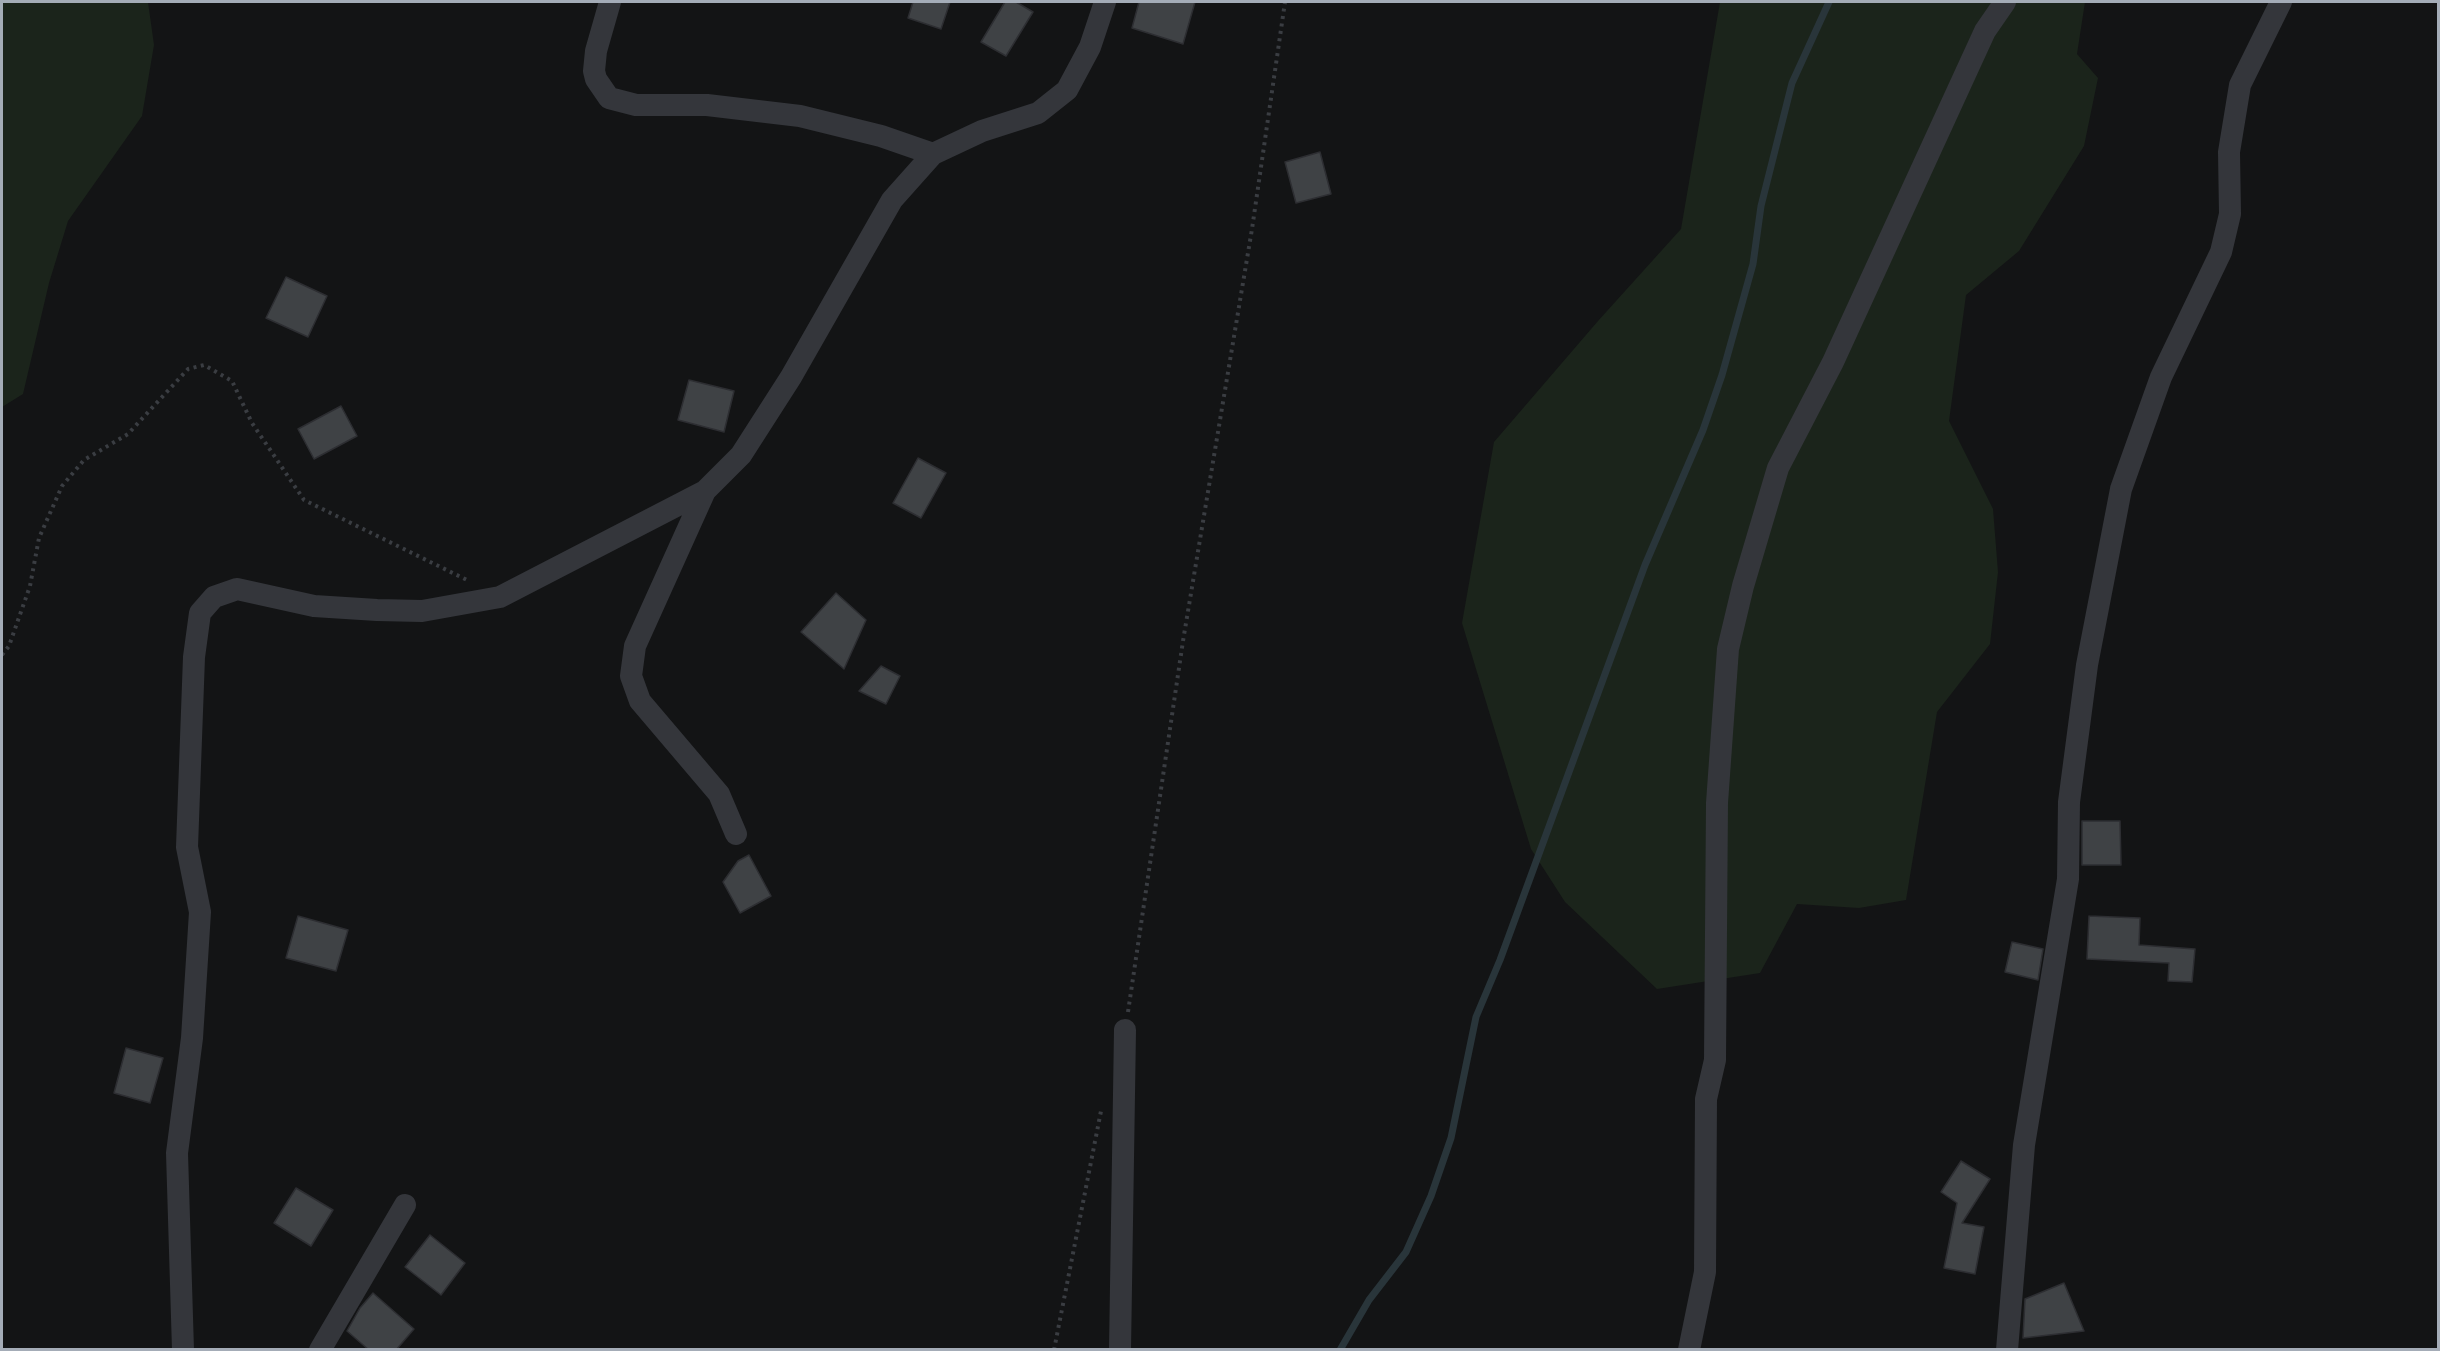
<!DOCTYPE html>
<style>
body{margin:0}
#map{position:relative;width:2440px;height:1351px;overflow:hidden;background:#131415;font-family:Mulish,sans-serif}
canvas{display:block}
.frame{position:absolute;inset:0;border:3px solid #a4acb7;pointer-events:none}
</style>
<div id="map">
<canvas width="2440" height="1351"></canvas>
<div class="frame"></div>
</div>
<script>
const ctx = document.querySelector('canvas').getContext('2d');
ctx.lineJoin = 'round';
function paint(path, color) {
  ctx.fillStyle = color;
  ctx.fill(path, 'evenodd');
}
function shape(rows) {
  const path = new Path2D();
  for (const r of rows) {
    path.moveTo(r[0], r[1]);
    for (let i = 2; i < r.length; i += 2) path.lineTo(r[i], r[i + 1]);
  }
  return path;
}
function strokePath(path, color, width, dash) {
  ctx.strokeStyle = color;
  ctx.lineWidth = width;
  ctx.lineCap = dash ? 'butt' : 'round';
  ctx.setLineDash(dash || []);
  ctx.stroke(path);
}
const green = shape([
 [2,2,148,2,154,45,142,116,68,221,49,283,23,394,2,407],
 [1720,2,2085,2,2077,54,2098,78,2084,146,2019,251,1966,295,1949,421,1993,509,1998,572,1990,644,1937,712,1906,900,1859,908,1797,904,1760,973,1657,989,1565,902,1531,849,1462,623,1494,442,1598,321,1681,229]
]);
const stream = shape([
 [1340,1350,1369,1300,1406,1252,1431,1196,1451,1138,1476,1017,1500,960,1645,565,1703,430,1722,375,1753,264,1761,206,1792,83,1829,2]
]);
const building = shape([
 [913,2,950,2,941,29,908,18,913,2],
 [1005,2,1016,2,1033,12,1006,56,981,42,1005,2],
 [1139,2,1195,2,1183,44,1132,28,1139,2],
 [1320,152,1331,194,1296,203,1285,162,1320,152],
 [286,277,327,296,308,337,266,318,286,277],
 [689,380,734,391,724,432,678,420,689,380],
 [341,406,357,436,314,459,298,429,341,406],
 [918,458,946,473,921,518,893,503,918,458],
 [836,593,866,620,844,669,801,632,836,593],
 [881,666,900,676,886,704,859,691,881,666],
 [2082,821,2120,821,2121,865,2082,865,2082,821],
 [749,855,771,896,740,913,723,882,738,861,749,855],
 [298,916,348,930,336,971,286,958,298,916],
 [2089,916,2140,918,2139,945,2195,949,2192,982,2168,981,2169,963,2087,959,2089,916],
 [2012,942,2043,949,2038,980,2005,972,2012,942],
 [126,1048,163,1058,150,1103,114,1093,126,1048],
 [1961,1161,1990,1179,1962,1223,1984,1227,1975,1274,1944,1268,1957,1203,1941,1192,1961,1161],
 [296,1188,333,1210,311,1246,274,1223,296,1188],
 [430,1235,465,1263,441,1295,405,1267,430,1235],
 [2064,1283,2084,1331,2023,1338,2025,1299,2064,1283],
 [373,1293,414,1329,396,1350,369,1350,347,1331,360,1308,373,1293]
]);
const path = shape([
 [2,655,9,646,30,586,39,538,62,486,84,460,128,434,188,369,204,365,232,381,252,423,304,500,467,580],
 [1128,1012,1183,641,1252,229,1285,2],
 [1054,1350,1101,1111]
]);
const minor = shape([
 [610,2,596,51,594,71,596,79,609,98,636,105,707,105,800,116,881,136,933,154],
 [705,491,635,646,631,676,640,701,719,794,736,834],
 [183,1350,177,1153,192,1038,200,912,187,847,194,657,200,613,214,597,237,589,314,606,377,610,422,611,500,597,705,491,741,455,791,377,892,200,933,154,982,131,1038,113,1067,90,1090,47,1105,2],
 [320,1350,405,1205],
 [1120,1350,1125,1030],
 [1689,1350,1705,1272,1706,1099,1715,1060,1717,803,1728,649,1743,586,1778,468,1833,362,1985,31,2005,2],
 [2007,1350,2024,1145,2068,879,2069,802,2087,665,2121,489,2161,377,2221,252,2230,214,2229,152,2240,85,2281,2]
]);
paint(green, '#1b241b');
strokePath(stream, '#29353a', 7);
paint(building, '#3f4245');
strokePath(building, '#2d2e32', 1.5);
strokePath(path, '#3a3d42', 4, [3, 4.5]);
strokePath(minor, '#34363b', 22);
</script>
